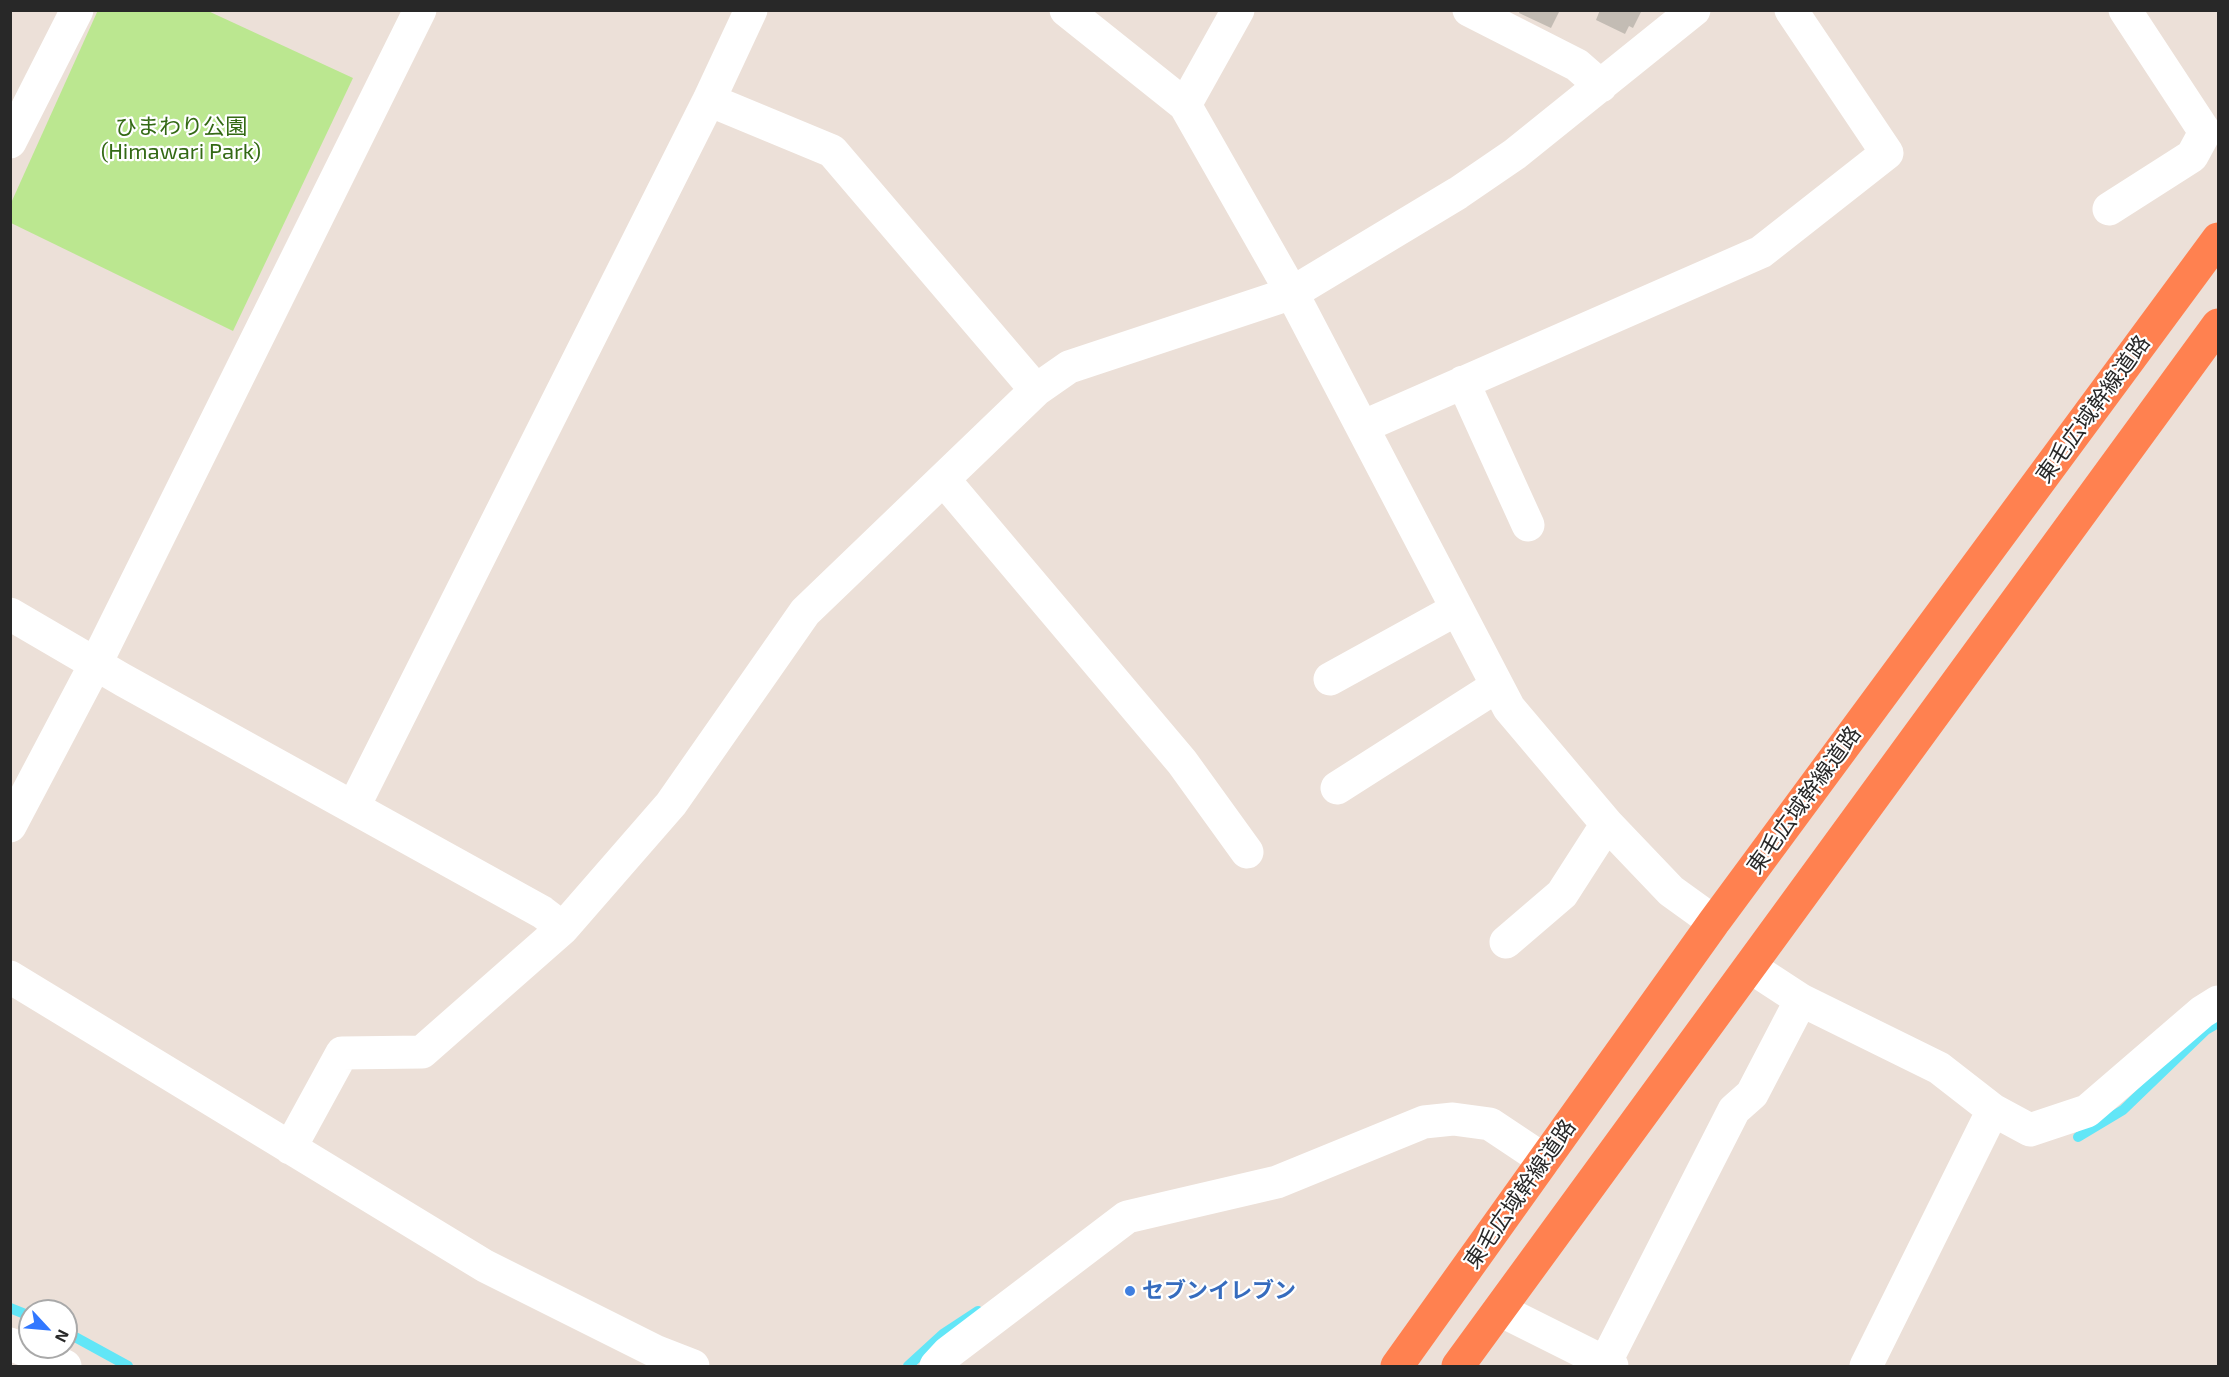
<!DOCTYPE html>
<meta charset="utf-8">
<style>
body{margin:0}
#map{position:relative;width:2229px;height:1377px;overflow:hidden;background:#ece0d8;font-family:"Exo 2",sans-serif}
canvas{display:block}
.frame{position:absolute;inset:0;border:12px solid #282828;pointer-events:none}
.north{position:absolute;left:18px;top:1299px;width:60px;height:60px;box-sizing:border-box;background:#fff;border:2px solid #a9a9a9;border-radius:50%;rotate:116deg;font-size:16px;font-weight:700;line-height:24px;text-align:center;color:#282828}
.north::after{content:'';display:block;margin:auto;width:21px;height:27px;background:#3278ff;clip-path:polygon(50% 0,100% 100%,50% 72%,0 100%)}
</style>
<div id="map">
<canvas width="2229" height="1377"></canvas>
<div class="frame"></div>
<div class="north">N</div>
</div>
<script>
const ctx = document.querySelector('canvas').getContext('2d');
ctx.lineJoin = 'round';
function paint(path, color) {
  ctx.fillStyle = color;
  ctx.fill(path, 'evenodd');
}
function shape(rows) {
  const path = new Path2D();
  for (const r of rows) {
    path.moveTo(r[0], r[1]);
    for (let i = 2; i < r.length; i += 2) path.lineTo(r[i], r[i + 1]);
  }
  return path;
}
function strokePath(path, color, width, dash) {
  ctx.strokeStyle = color;
  ctx.lineWidth = width;
  ctx.lineCap = dash ? 'butt' : 'round';
  ctx.setLineDash(dash || []);
  ctx.stroke(path);
}
function label(font, color, halo, rows, align = 'center') {
  ctx.font = font + ' "Exo 2","Noto Sans JP",sans-serif';
  ctx.lineWidth = 4.5;
  ctx.setLineDash([]);
  ctx.textBaseline = 'middle';
  ctx.strokeStyle = halo;
  ctx.fillStyle = color;
  for (const [text, x, y, turn = 0] of rows) {
    ctx.save();
    ctx.translate(x, y);
    ctx.rotate((+turn || 0) * Math.PI / 180);
    ctx.textAlign = isNaN(turn) ? turn : align;
    if (halo) ctx.strokeText(text, 0, 0);
    ctx.fillText(text, 0, 0);
    ctx.restore();
  }
}
const green = shape([
 [98,10,208,11,353,78,233,331,11,223,11,203]
]);
const stream = shape([
 [2078,1137,2123,1110,2206,1030,2218,1023],
 [10,1308,30,1316],
 [66,1332,128,1366],
 [908,1366,943,1334,978,1311]
]);
const building = shape([
 [1520,10,1560,10,1551,28,1519,13],
 [1600,10,1642,10,1633,28,1629,26,1625,34,1596,20]
]);
const minor = shape([
 [1066,10,1185,105,1292,293,1509,708,1607,824,1671,891,1714,922],
 [1469,10,1577,65,1601,86],
 [709,100,832,151,1036,390],
 [1185,105,1238,10],
 [10,142,77,10],
 [2109,209,2192,156,2205,132,2125,10],
 [1463,382,1528,525],
 [1362,427,1761,252,1887,153,1791,10],
 [944,480,1182,762,1247,852],
 [10,614,123,680,542,912,563,928],
 [1330,679,1457,609],
 [1337,788,1497,686],
 [354,806,709,100,751,10],
 [10,826,96,663,420,10],
 [1506,942,1562,894,1607,824],
 [1752,968,1801,1000,1939,1068,1993,1110,2030,1130,2087,1111,2202,1012,2218,1002],
 [10,977,485,1266,657,1352,693,1366],
 [290,1148,342,1053,422,1052,563,928,671,804,805,612,1036,390,1069,367,1292,293,1458,193,1515,154,1694,10],
 [1500,1310,1612,1366],
 [10,1344,65,1366],
 [1605,1363,1734,1110,1752,1094,1801,1000],
 [936,1366,948,1353,1127,1217,1277,1182,1424,1122,1453,1119,1490,1124,1544,1160],
 [1866,1366,1993,1110]
]);
const highway = shape([
 [1397,1366,1714,922,2218,239],
 [1458,1366,2218,325]
]);
const markers = [
 [1130,1291,6,"#3f7fe0"]
];
const parkNames = [
 ["ひまわり公園",181,127],
 ["(Himawari Park)",181,152]
];
const streetNames = [
 ["東毛広域幹線道路",2093,409,-54],
 ["東毛広域幹線道路",1804,800,-54],
 ["東毛広域幹線道路",1520,1194,-55]
];
const shopNames = [
 ["セブンイレブン",1142,1291]
];
paint(green, '#bbe790');
strokePath(stream, '#62e6f7', 10);
paint(building, '#c3bcb4');
strokePath(minor, '#fff', 33);
strokePath(highway, '#ff8150', 33);
for (const [x, y, r, color] of markers) {
  const dot = new Path2D();
  dot.arc(x, y, r, 0, 2 * Math.PI);
  ctx.fillStyle = color;
  ctx.fill(dot);
  strokePath(dot, '#fff', 2);
}
label('22px', '#336914', '#fff', parkNames);
label('22px', '#282828', '#fff', streetNames);
label('bold 22px', '#366cbe', '#fff', shopNames, 'left');
</script>
